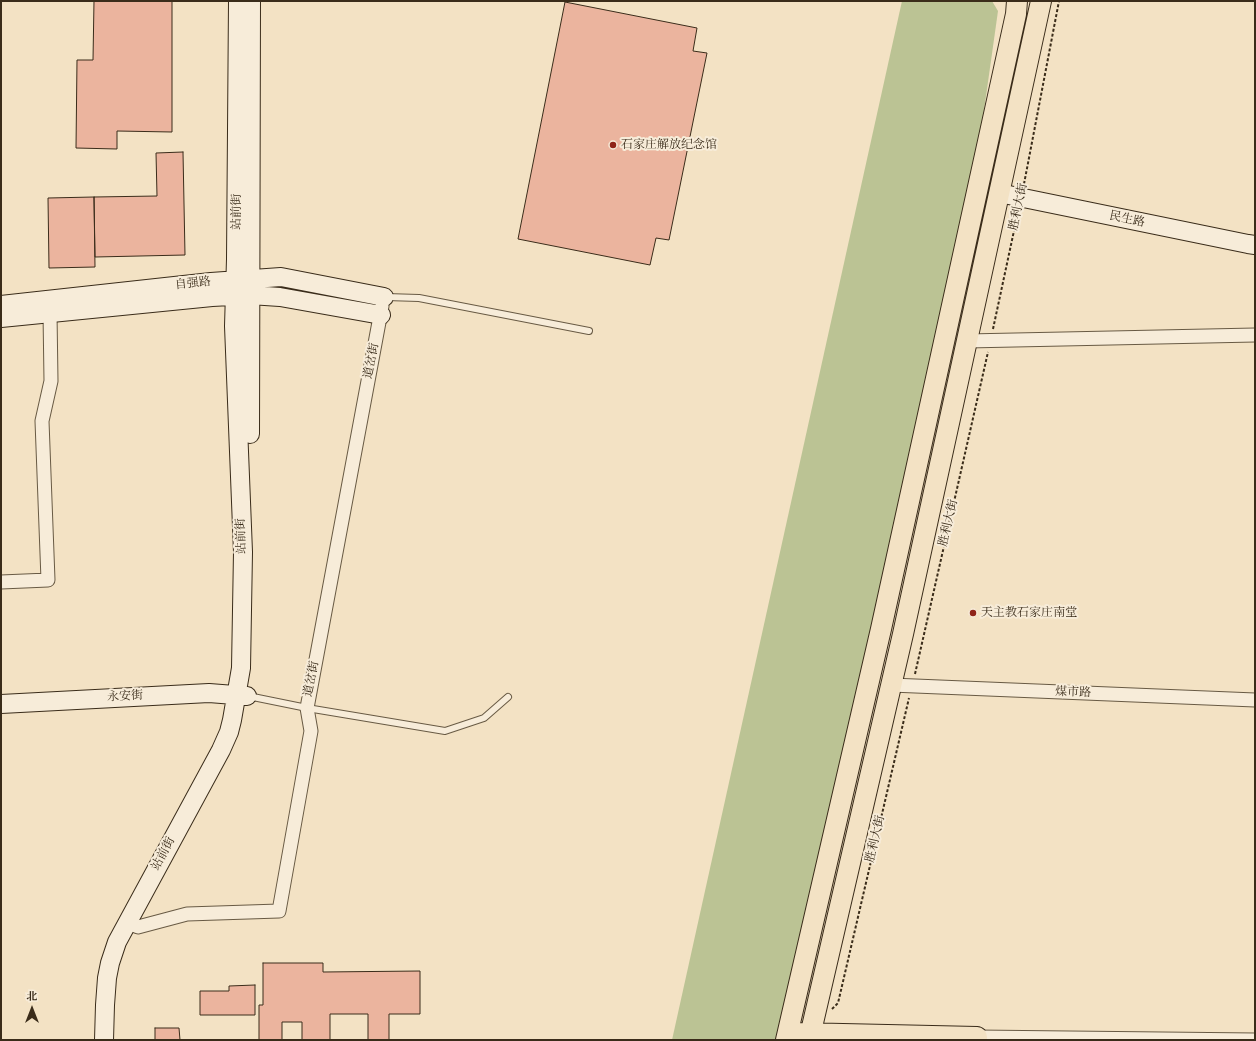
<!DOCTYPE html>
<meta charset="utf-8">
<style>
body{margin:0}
#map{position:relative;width:1256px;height:1041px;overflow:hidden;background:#f3e2c4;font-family:"IM FELL Double Pica","Noto Serif SC",serif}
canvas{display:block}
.frame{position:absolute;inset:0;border:2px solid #3a2c1a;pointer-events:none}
.north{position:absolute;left:12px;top:989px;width:40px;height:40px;-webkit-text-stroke:3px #f7ecd9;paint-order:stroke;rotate:0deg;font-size:11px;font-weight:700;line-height:16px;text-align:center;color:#3a2c1a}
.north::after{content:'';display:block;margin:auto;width:14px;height:18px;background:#3a2c1a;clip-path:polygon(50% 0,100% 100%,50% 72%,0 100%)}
</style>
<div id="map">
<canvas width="1256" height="1041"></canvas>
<div class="frame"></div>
<div class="north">北</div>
</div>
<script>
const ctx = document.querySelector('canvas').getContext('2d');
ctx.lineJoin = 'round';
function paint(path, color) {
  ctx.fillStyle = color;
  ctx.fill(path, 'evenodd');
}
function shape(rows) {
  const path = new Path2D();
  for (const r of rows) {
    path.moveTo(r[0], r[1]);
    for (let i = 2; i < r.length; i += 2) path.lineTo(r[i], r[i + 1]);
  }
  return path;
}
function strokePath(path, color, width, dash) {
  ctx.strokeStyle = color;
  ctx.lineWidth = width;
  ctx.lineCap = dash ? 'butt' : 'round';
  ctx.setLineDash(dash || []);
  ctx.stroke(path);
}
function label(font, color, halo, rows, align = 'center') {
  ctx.font = font + ' "IM FELL Double Pica","Noto Serif SC",serif';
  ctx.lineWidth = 4;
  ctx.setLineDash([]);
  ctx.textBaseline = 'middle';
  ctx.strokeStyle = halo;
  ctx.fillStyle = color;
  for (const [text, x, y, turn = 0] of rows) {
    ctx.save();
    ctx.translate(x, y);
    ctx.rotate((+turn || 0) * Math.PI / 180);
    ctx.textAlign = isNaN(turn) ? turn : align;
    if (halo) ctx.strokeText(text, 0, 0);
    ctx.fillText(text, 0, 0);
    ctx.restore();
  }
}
const green = shape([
 [902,1,992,1,998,11,977,160,779,1040,672,1040]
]);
const building = shape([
 [94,1,172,1,172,132,117,131,117,149,76,148,77,60,93,60,94,1],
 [565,2,697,28,693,51,707,53,669,240,656,238,650,265,518,239,565,2],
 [183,152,185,255,95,257,94,197,157,196,156,153,183,152],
 [94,197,95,267,49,268,48,198,94,197],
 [263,963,323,963,323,972,420,971,420,1014,389,1014,389,1040,368,1040,368,1014,330,1014,330,1040,302,1040,302,1022,282,1022,282,1040,259,1040,259,1005,263,1005,263,963],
 [255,985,255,1015,200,1015,200,991,229,991,229,986,255,985],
 [155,1028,179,1028,180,1040,155,1040,155,1028]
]);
const path = shape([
 [1024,184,1059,1],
 [993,329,1018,212],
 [915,674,988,352],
 [832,1009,838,1003,909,698]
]);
const lane = shape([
 [386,297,419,298,589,331],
 [248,696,307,708,445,731,484,718,508,697]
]);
const street = shape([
 [967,341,1255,335],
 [1,582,48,580,42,421,51,381,50,313],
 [891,685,1255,700],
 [127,923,138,927,187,914,279,911,311,731,307,708,382,306],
 [977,1037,1255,1040]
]);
const secondary = shape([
 [999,193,1248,244,1255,245],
 [1,305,211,282,281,277,384,297],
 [1,318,212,297,250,295,280,297,381,315],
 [250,434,251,1],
 [1,704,209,693,247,696],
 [104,1040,105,1005,107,978,110,963,117,942,221,750,229,732,232,720,241,668,243,552,234,326,236,259,238,1]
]);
const primary = shape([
 [798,1033,977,1037,977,1040],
 [786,1040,881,629,1016,14,1017,1],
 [809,1040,903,634,1041,1]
]);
const markers = [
 [613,145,4,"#8f2418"],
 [973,613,4,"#8f2418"]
];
const poiNames = [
 ["石家庄解放纪念馆",621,145],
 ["天主教石家庄南堂",981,613]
];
const streetNames = [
 ["胜利大街",1019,207,-78],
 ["站前街",237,212,-90],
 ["民生路",1127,220,12],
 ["自强路",193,284,-6],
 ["道岔街",372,361,-79],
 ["胜利大街",949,523,-77],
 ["站前街",242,536,-92],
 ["道岔街",312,679,-79],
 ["煤市路",1073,693,2],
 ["永安街",125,697,-3],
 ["胜利大街",876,839,-77],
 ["站前街",164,854,-62]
];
paint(green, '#bbc394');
paint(building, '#ebb49e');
strokePath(building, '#3a2c1a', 1);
strokePath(lane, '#685a44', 8);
strokePath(street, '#685a44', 15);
strokePath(secondary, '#3a2c1a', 20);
strokePath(primary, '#3a2c1a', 22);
strokePath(path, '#3a2c1a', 2, [3, 2]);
strokePath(lane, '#f7ecd9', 6);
strokePath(street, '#f7ecd9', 13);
strokePath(secondary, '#f7ecd9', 18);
strokePath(primary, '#f3e2c4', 20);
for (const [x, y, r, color] of markers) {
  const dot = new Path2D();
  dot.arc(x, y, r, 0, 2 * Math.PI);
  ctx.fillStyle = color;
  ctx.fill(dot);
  strokePath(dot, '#f7ecd9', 1.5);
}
label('12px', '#3a2c1a', '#f7ecd9', poiNames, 'left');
label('12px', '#3a2c1a', '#f7ecd9', streetNames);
</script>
